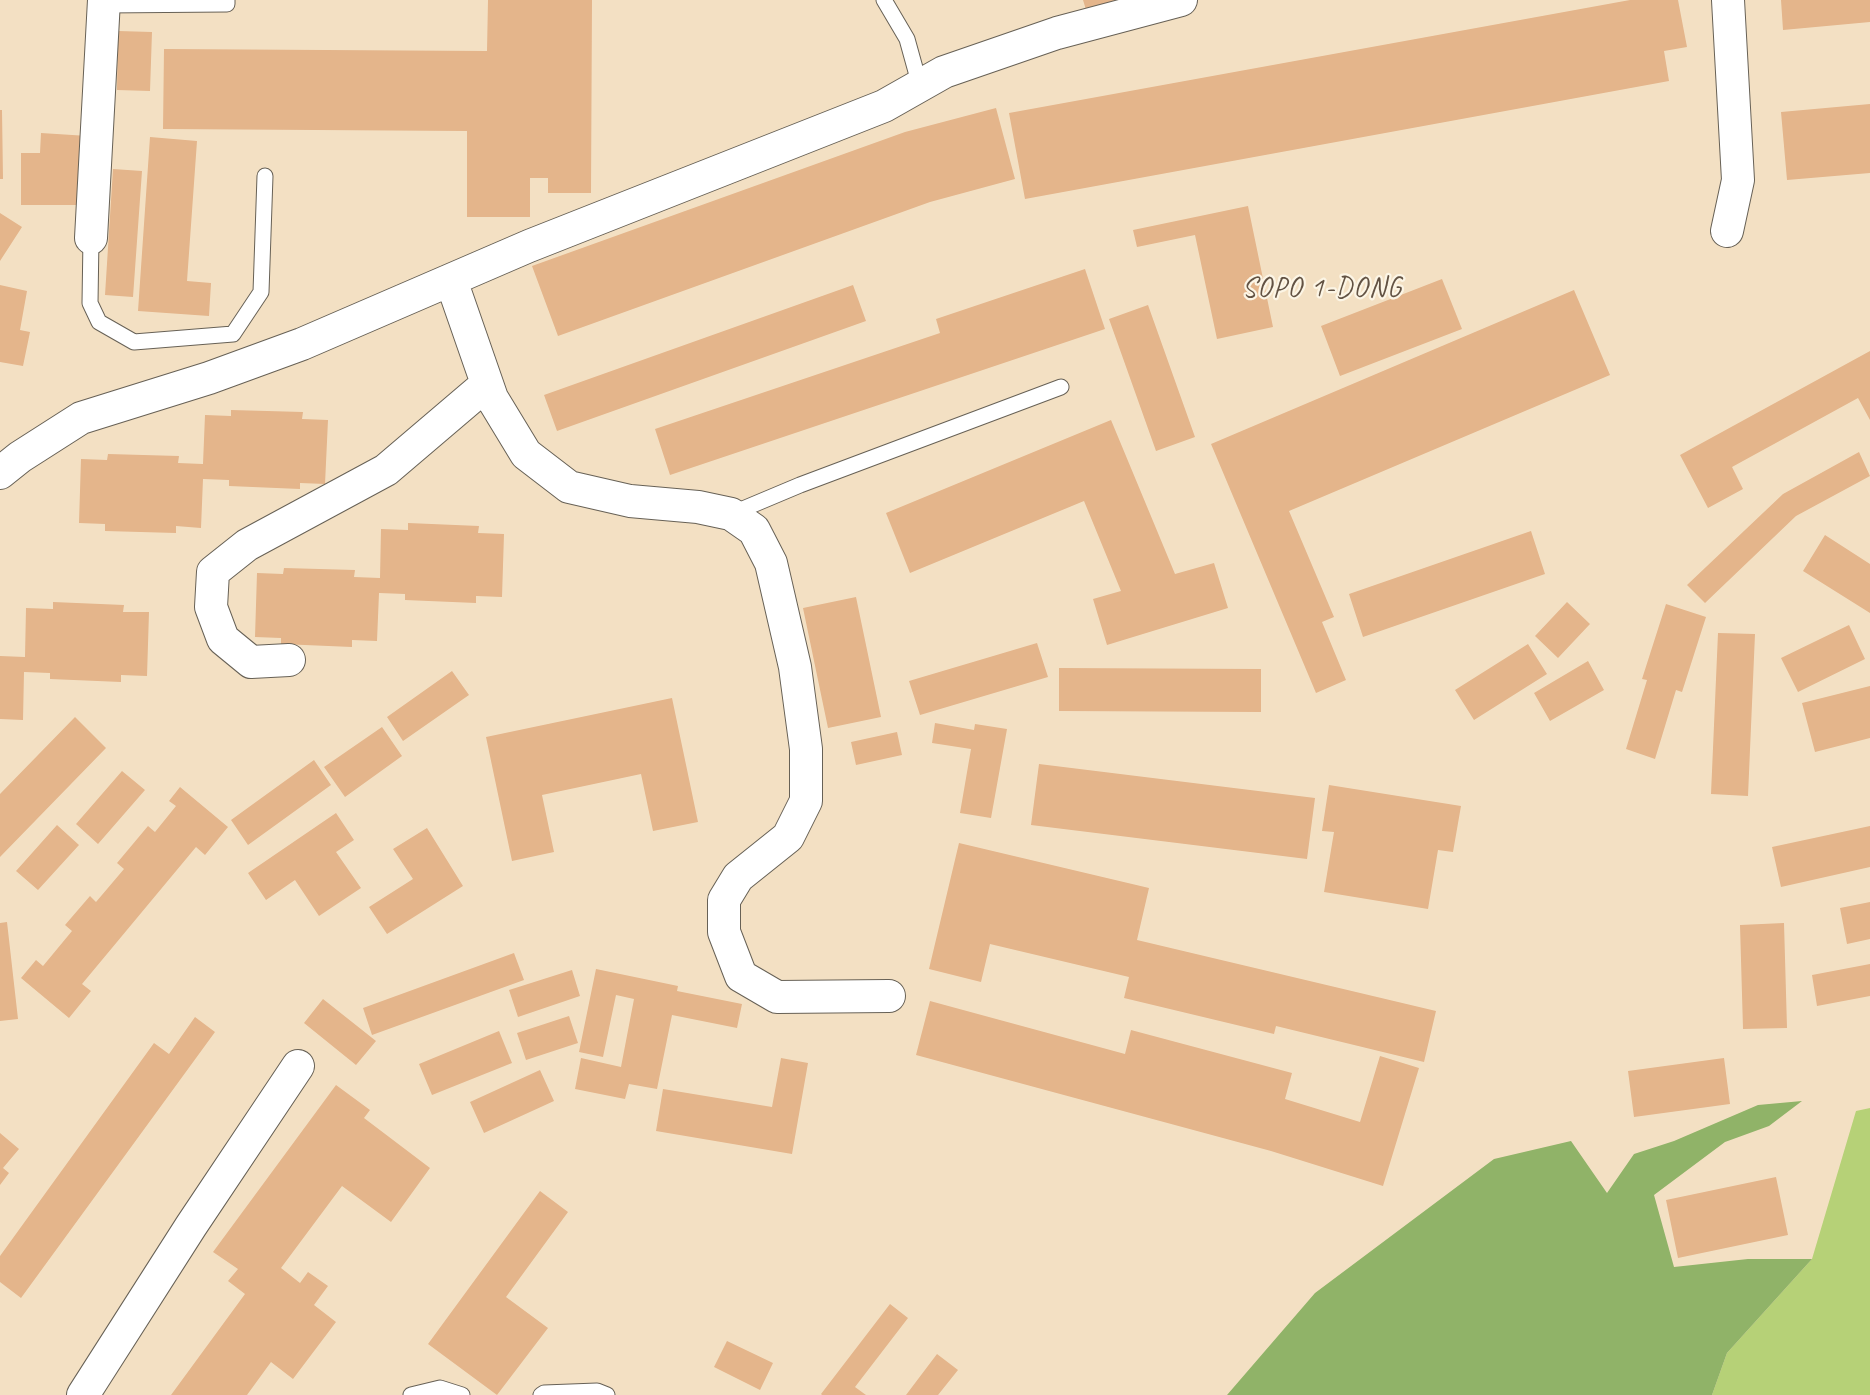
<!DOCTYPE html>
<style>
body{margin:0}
canvas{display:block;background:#f3e0c3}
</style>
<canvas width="1870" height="1395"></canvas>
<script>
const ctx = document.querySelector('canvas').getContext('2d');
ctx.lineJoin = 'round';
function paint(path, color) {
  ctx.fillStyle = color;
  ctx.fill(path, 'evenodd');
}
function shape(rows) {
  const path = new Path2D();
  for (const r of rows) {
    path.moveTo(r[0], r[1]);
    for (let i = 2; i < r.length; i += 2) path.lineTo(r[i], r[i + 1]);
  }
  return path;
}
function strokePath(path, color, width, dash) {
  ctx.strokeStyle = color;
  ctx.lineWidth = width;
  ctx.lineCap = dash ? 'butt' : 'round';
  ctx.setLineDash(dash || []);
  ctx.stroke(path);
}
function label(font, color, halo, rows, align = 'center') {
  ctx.font = font + ' Caveat,sans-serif';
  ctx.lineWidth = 4.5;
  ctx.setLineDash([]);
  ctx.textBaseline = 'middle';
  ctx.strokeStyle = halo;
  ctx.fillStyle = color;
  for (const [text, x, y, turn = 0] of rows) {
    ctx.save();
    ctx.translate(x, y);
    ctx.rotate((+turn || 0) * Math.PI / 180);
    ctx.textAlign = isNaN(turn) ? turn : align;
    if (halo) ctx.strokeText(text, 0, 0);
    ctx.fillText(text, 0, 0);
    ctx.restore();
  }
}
const green = shape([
 [1870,1108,1870,1395,1712,1395,1727,1353,1812,1259,1856,1111]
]);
const forest = shape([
 [1802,1101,1769,1126,1725,1142,1654,1195,1674,1267,1748,1259,1812,1259,1727,1353,1712,1395,1227,1395,1315,1293,1494,1159,1571,1141,1607,1193,1634,1154,1674,1141,1758,1105]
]);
const building = shape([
 [488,0,592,0,591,193,548,193,548,178,530,178,530,217,467,217,467,131,163,129,164,49,487,51],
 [1083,0,1127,0,1087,13],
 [1630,0,1678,0,1687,47,1664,51,1669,81,1025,199,1009,113],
 [1781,0,1870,0,1870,22,1783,30],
 [118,31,152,32,150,91,117,90],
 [1870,104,1870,173,1787,180,1781,112],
 [996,108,1015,179,930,202,558,336,532,266,905,132],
 [0,110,2,110,3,179,0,179],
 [41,133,88,136,83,205,21,205,21,153,40,153],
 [150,137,197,141,187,281,211,283,209,316,138,311],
 [113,169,142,171,133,297,105,295],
 [1248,206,1273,327,1217,339,1195,235,1137,247,1133,230],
 [0,213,22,227,0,261],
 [1085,269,1105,329,670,475,655,429,940,333,936,319],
 [1442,279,1462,329,1340,376,1321,326],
 [0,285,27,291,20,330,30,332,23,366,0,362],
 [853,285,866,321,557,431,544,395],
 [1574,290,1610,375,1289,511,1334,617,1322,622,1346,680,1316,693,1211,444],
 [1148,305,1195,437,1156,451,1109,319],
 [1870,351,1870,420,1858,398,1732,467,1743,489,1708,508,1680,455],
 [231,410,303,412,302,419,328,420,325,484,300,483,300,489,229,486,229,480,203,479,201,528,176,526,176,533,105,531,105,524,79,523,81,459,107,460,108,454,179,456,178,463,203,464,205,415,231,416],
 [1111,420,1175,574,1214,563,1228,608,1107,645,1093,599,1121,591,1084,501,910,573,886,513],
 [1859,452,1870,476,1796,516,1705,603,1687,585,1783,494],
 [408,523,479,526,478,533,504,534,502,597,476,596,476,603,405,600,405,594,379,593,377,641,352,640,352,647,281,644,281,638,255,637,257,573,283,574,284,568,355,570,354,577,380,578,381,529,408,530],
 [1531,531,1545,574,1363,637,1349,594],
 [1825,535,1870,564,1870,613,1803,571],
 [856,597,881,717,828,728,803,608],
 [53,602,124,605,123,612,149,612,147,676,121,675,121,682,50,679,50,673,24,672,23,720,0,719,0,656,25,657,26,608,53,609],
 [1567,602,1590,624,1558,658,1535,636],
 [1666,604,1706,617,1682,692,1676,690,1655,759,1626,749,1647,680,1642,679],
 [1849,625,1865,659,1798,692,1781,658],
 [1718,633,1755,634,1748,796,1711,794],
 [1037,643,1048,677,920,715,909,681],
 [1528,644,1547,674,1474,720,1455,690],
 [1588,661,1604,690,1550,721,1534,693],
 [1059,668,1261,669,1261,712,1059,711],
 [452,671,469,695,403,741,387,717],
 [1870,686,1870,738,1815,752,1802,703],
 [672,698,698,822,653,831,641,774,542,795,554,852,512,861,486,737],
 [75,717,106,748,0,857,0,794],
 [935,723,974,730,975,724,1007,729,991,818,960,813,971,749,932,743],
 [382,727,402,756,345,797,324,767],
 [897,732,902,755,856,765,851,742],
 [314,760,331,785,248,845,231,820],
 [1039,764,1315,798,1307,859,1031,825],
 [122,771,145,790,98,844,76,824],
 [1329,785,1461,806,1453,852,1438,850,1428,909,1324,892,1334,832,1322,831],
 [180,787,228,827,205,855,196,847,82,984,91,991,69,1018,21,978,36,960,43,966,72,931,65,925,90,896,96,902,124,869,117,863,148,826,155,832,176,806,169,801],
 [336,813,354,840,336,852,361,888,319,916,295,880,266,900,248,873],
 [57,825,79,845,38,890,16,871],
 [1870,826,1870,867,1781,887,1772,847],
 [427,828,463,886,387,934,369,907,413,879,393,849],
 [959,843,1149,888,1137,940,1436,1011,1424,1062,1276,1026,1274,1034,1124,998,1129,977,990,944,981,982,929,969],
 [1870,902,1870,939,1847,944,1840,908],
 [7,922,18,1019,0,1021,0,923],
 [1784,923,1787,1028,1743,1029,1740,925],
 [514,953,524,980,372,1035,363,1008],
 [1870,964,1870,996,1817,1006,1812,975],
 [596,969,678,986,677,991,742,1004,737,1028,672,1015,657,1089,629,1084,625,1099,575,1089,581,1058,621,1067,634,999,616,995,603,1057,579,1052],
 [572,970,580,996,518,1017,509,990],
 [323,999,376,1041,356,1065,304,1023],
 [930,1001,1125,1054,1131,1030,1292,1073,1285,1099,1360,1122,1380,1056,1419,1068,1383,1186,1271,1151,916,1055],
 [569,1016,578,1043,526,1060,517,1033],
 [195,1017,215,1032,21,1298,0,1282,0,1256,154,1043,169,1054],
 [499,1031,512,1063,432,1095,419,1064],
 [781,1058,808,1063,792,1154,656,1131,663,1089,772,1107],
 [1724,1058,1730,1104,1634,1117,1628,1071],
 [540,1070,554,1101,484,1133,470,1102],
 [336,1085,370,1110,364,1118,430,1168,391,1222,342,1186,281,1268,300,1283,308,1272,328,1286,314,1305,336,1322,293,1379,271,1362,247,1395,171,1395,245,1294,228,1281,238,1269,213,1252],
 [0,1133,19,1149,3,1168,9,1173,0,1185],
 [1776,1177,1788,1235,1678,1258,1666,1200],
 [540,1191,568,1212,506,1297,548,1328,497,1395,428,1344],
 [890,1304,908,1318,855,1387,866,1395,822,1395,821,1394],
 [727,1341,773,1363,760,1390,714,1367],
 [937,1354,958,1370,938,1395,906,1395]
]);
const service = shape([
 [884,0,907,39,920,86],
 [104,5,227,4,227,0],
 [91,238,90,303,99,322,134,342,233,334,261,292,265,176],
 [731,514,800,485,1061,387],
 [411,1395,440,1388,462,1395],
 [541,1395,544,1393,597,1391,607,1395]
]);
const minor = shape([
 [1727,231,1738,180,1728,0],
 [91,238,104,0],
 [451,280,492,398,526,454,569,487,630,501,698,507,731,514,754,530,771,563,795,667,806,749,806,801,788,837,738,877,724,900,724,932,741,976,777,997,889,996],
 [0,473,20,457,81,418,209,378,302,344,529,246,884,106,944,72,1057,33,1181,0],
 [289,660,251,662,223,639,211,607,213,572,247,545,386,470,487,384],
 [83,1395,191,1226,298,1066]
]);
const quarterNames = [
 ["SOPO 1-DONG",1322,289]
];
paint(green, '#b6d177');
paint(forest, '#90b368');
paint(building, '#e4b58b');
strokePath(service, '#676156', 17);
strokePath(minor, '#676156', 34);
strokePath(service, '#fff', 15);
strokePath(minor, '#fff', 32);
ctx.letterSpacing = '1.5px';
label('28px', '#625243', '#fcf5e5', quarterNames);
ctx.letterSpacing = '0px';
</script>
